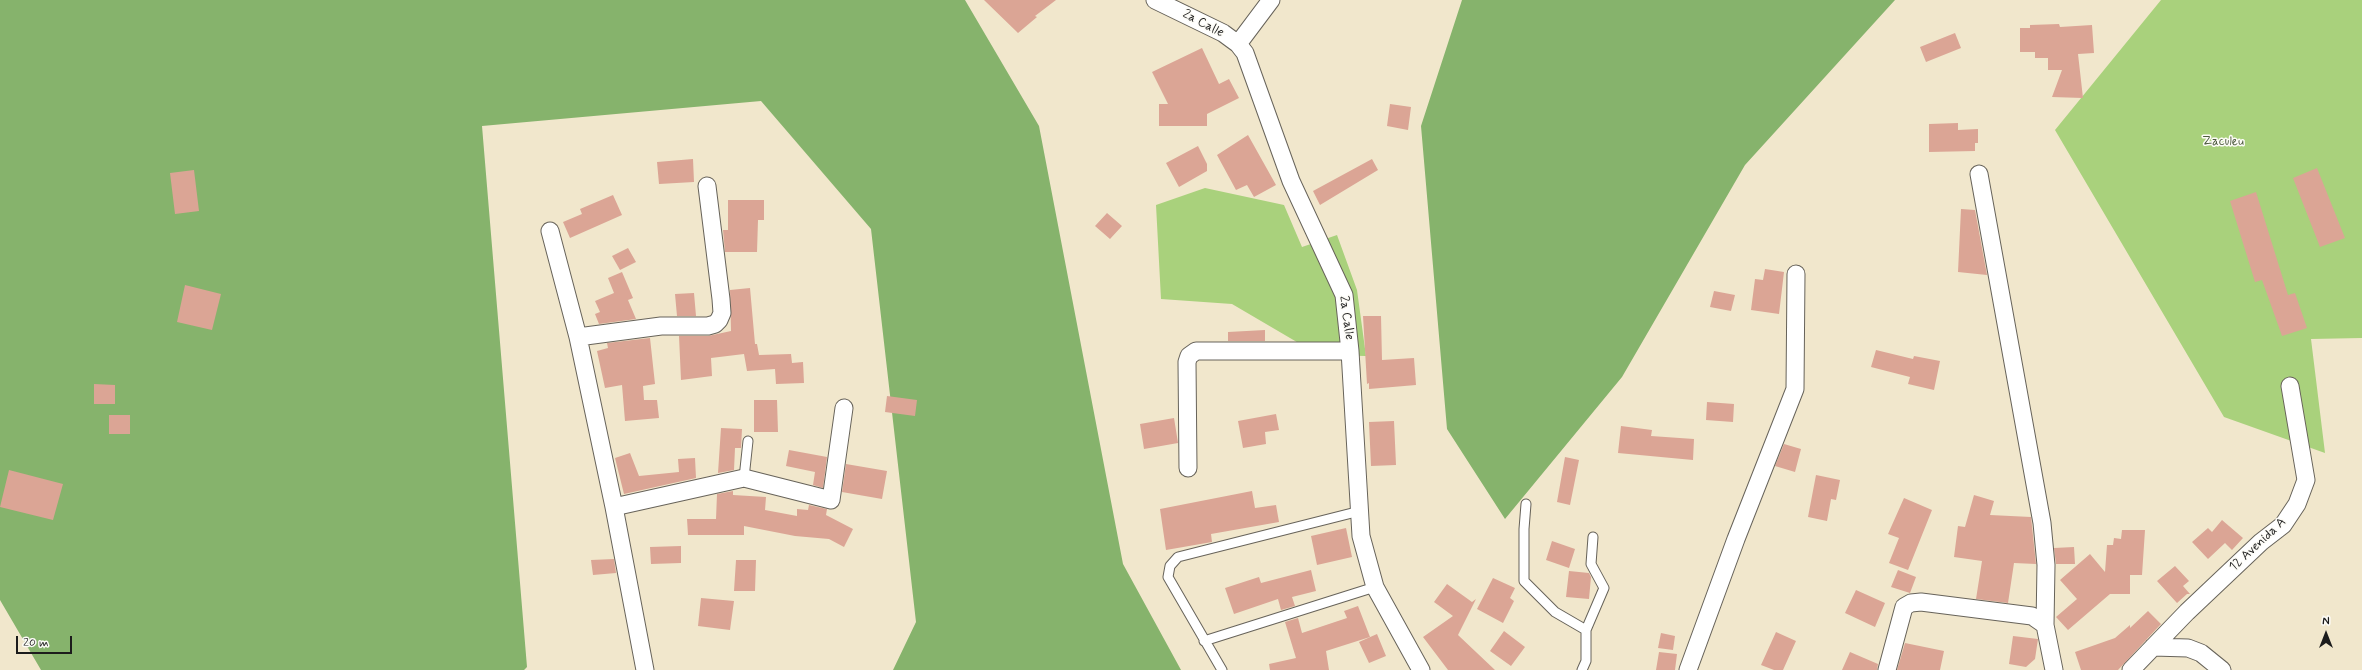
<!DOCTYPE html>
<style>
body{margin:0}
#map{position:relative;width:2362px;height:670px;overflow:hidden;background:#f1e7cc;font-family:Mynerve,sans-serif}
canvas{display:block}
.north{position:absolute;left:2306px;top:614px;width:40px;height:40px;-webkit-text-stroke:3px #fdfcf7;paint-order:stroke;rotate:0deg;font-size:11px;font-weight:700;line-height:16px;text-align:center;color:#1c1c1c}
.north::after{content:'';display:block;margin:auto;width:14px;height:18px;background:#1c1c1c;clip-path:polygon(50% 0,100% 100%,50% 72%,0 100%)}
.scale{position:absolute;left:16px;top:636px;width:56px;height:18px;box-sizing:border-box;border:2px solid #1c1c1c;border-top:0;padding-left:5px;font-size:12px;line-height:14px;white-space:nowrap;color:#1c1c1c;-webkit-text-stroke:3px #fdfcf7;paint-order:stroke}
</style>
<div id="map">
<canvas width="2362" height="670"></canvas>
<div class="north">N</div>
<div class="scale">20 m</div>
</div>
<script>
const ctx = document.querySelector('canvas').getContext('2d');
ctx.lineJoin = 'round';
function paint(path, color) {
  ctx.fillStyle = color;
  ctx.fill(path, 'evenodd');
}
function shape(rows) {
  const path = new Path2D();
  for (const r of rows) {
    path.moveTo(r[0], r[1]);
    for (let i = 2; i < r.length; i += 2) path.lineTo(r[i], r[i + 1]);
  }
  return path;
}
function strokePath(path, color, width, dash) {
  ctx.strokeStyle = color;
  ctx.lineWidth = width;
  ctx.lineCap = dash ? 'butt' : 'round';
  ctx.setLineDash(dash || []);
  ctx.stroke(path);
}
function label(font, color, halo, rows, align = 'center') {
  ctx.font = font + ' Mynerve,sans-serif';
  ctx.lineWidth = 3;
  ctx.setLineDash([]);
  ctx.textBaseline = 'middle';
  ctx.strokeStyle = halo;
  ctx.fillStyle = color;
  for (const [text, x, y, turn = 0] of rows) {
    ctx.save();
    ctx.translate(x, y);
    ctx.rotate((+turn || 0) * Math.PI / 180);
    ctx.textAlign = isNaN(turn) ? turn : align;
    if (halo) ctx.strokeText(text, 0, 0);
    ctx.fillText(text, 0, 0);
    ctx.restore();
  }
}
const green = shape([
 [2161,0,2362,0,2362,338,2311,339,2325,453,2224,417,2055,130],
 [1205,188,1284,205,1302,247,1337,235,1357,290,1366,356,1319,355,1232,304,1161,299,1156,205]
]);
const forest = shape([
 [0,0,965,0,1039,126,1123,564,1181,670,893,670,916,622,871,229,761,101,482,126,527,667,524,670,41,670,0,600],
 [1462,0,1895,0,1745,165,1622,377,1505,519,1447,429,1421,126]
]);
const building = shape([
 [984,0,1056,0,1035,16,1037,17,1018,33],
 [2059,24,2060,27,2092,25,2094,53,2078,54,2083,98,2052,97,2062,70,2048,70,2048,58,2035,58,2035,52,2020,52,2020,28,2030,28,2030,25],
 [1955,33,1961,48,1926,62,1920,47],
 [1202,48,1219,84,1229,79,1239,98,1207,114,1207,126,1159,126,1159,104,1168,104,1152,72],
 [1390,104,1411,107,1408,130,1387,126],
 [1958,123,1958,130,1978,129,1978,143,1975,143,1975,151,1929,152,1929,124],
 [1248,135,1276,185,1254,197,1247,185,1236,190,1217,155],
 [1198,146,1207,164,1207,171,1179,187,1166,163],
 [693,159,694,182,659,184,657,162],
 [1372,159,1378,170,1320,205,1313,191],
 [2317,168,2345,238,2320,247,2293,178],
 [194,170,199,211,175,214,170,173],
 [2256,192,2288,295,2295,293,2307,328,2282,336,2262,280,2255,282,2230,201],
 [613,195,622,215,570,238,563,222,582,214,580,209],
 [728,200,764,200,764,220,758,220,757,252,725,252,723,230,728,230],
 [1961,209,1975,210,1987,275,1958,272],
 [1107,213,1122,226,1110,239,1095,226],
 [628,248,636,262,620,270,612,256],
 [1765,269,1784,272,1779,314,1751,310,1755,279,1763,280],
 [622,272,633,298,628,300,636,319,599,324,595,314,600,312,595,301,614,293,608,278],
 [185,285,221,294,212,330,177,322],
 [750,288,755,344,757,344,759,355,791,354,792,363,803,362,804,383,776,384,775,369,747,371,744,354,711,358,712,376,681,380,679,336,708,336,731,331,730,290],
 [1714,291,1735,295,1731,311,1710,307],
 [694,293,696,316,677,316,675,294],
 [1363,316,1381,316,1382,360,1414,358,1416,385,1369,389,1369,383,1367,384],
 [1265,330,1265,341,1228,341,1228,332],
 [650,338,655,384,643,386,644,400,657,400,659,418,625,421,622,385,605,388,597,351,608,348,607,343],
 [1876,350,1913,359,1914,356,1940,361,1934,390,1908,384,1910,377,1871,367],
 [94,384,115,385,115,404,94,404],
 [887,396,917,400,915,416,885,412],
 [754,400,777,400,778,432,754,432],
 [1707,402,1734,404,1733,422,1706,420],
 [1276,414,1279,430,1265,432,1266,444,1243,448,1238,421],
 [109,415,130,415,130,434,109,434],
 [1174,418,1178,443,1144,449,1140,424],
 [1394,421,1396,465,1371,466,1369,422],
 [1621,426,1652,430,1651,436,1694,439,1693,460,1618,453],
 [721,428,742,429,741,448,735,448,734,470,718,473],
 [1784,444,1801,449,1795,472,1775,466],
 [789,450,827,457,823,488,813,485,815,472,786,466],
 [630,453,639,476,679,472,678,459,695,458,696,478,624,494,615,458],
 [1565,457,1579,460,1570,505,1557,502],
 [846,464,887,471,882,499,842,492],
 [9,470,63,484,53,520,0,507],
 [1816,475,1840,480,1836,500,1831,499,1827,521,1808,517],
 [733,491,733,495,766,497,765,510,797,516,797,509,808,510,809,505,827,509,826,515,853,529,844,547,829,539,795,536,744,526,744,535,688,535,687,519,716,519,717,494],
 [1252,491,1255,508,1276,505,1279,522,1211,534,1212,542,1166,550,1160,509],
 [1974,495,1994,501,1990,515,2031,517,2036,564,2014,563,2008,603,1976,599,1982,561,1954,557,1958,526,1965,527],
 [1904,498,1932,510,1908,570,1889,563,1899,538,1888,534],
 [2222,520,2243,538,2232,550,2225,543,2208,559,2192,542,2208,528,2212,532],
 [1346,528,1352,557,1317,565,1311,536],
 [2122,530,2145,530,2142,575,2130,575,2130,594,2110,594,2068,630,2056,617,2077,599,2060,580,2090,554,2105,572,2107,545,2113,545,2114,538,2121,539],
 [1552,541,1575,549,1569,568,1546,560],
 [681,546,681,563,651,564,650,547],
 [2074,547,2075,564,2056,564,2054,548],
 [614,559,616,573,593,575,591,560],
 [736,560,756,560,755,591,734,591],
 [2175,566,2189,581,2183,586,2190,594,2187,594,2177,603,2157,581],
 [1311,570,1316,591,1292,597,1295,606,1281,610,1278,599,1234,614,1225,588,1259,577,1261,583],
 [1898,570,1916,577,1910,593,1891,587],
 [1569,571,1589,573,1591,577,1589,599,1566,597],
 [1493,578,1515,588,1510,598,1514,601,1503,623,1477,609],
 [1447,584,1472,602,1476,599,1458,635,1495,670,1448,670,1423,637,1453,616,1434,602],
 [1856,590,1885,603,1875,627,1845,613],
 [701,598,734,601,730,630,698,626],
 [1358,606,1370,637,1326,651,1329,670,1270,670,1269,664,1296,658,1285,622,1298,618,1302,633,1347,618,1344,611],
 [2148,611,2161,624,2118,670,2081,670,2075,652,2115,638,2130,625,2130,628],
 [1504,631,1525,647,1511,666,1490,651],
 [1776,632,1796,641,1783,670,1774,670,1761,665],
 [1661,633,1675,636,1673,650,1658,648],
 [1377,634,1386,656,1369,663,1359,642],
 [2013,636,2038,639,2035,659,2026,667,2009,664],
 [1905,643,1944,651,1940,670,1897,670],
 [1659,652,1677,654,1675,670,1656,670],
 [1850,652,1878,664,1877,670,1842,670]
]);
const service = shape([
 [744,478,748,441],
 [1526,504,1524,529,1524,581,1555,612,1586,630,1586,661,1582,670],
 [1586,630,1604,588,1591,564,1593,537],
 [1204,641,1375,587],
 [1222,670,1168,577,1170,566,1178,557,1360,511]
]);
const minor = shape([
 [1155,0,1223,33,1238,44,1245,53,1291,181,1344,295,1350,351,1361,536,1375,587,1421,670],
 [1238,44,1271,0],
 [1979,174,2042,523,2046,565,2045,625,2054,670],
 [550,231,578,337,614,507,645,670],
 [578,337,661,326,708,326,715,324,719,320,722,313,721,299,707,186],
 [1188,468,1187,362,1189,356,1196,351,1350,351],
 [614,507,744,478,831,500,844,408],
 [2153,647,2188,648,2201,653,2222,670],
 [1688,670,1736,539,1795,389,1796,274],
 [1887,670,1904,607,1911,603,1921,602,2032,616,2045,625],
 [2131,670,2187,612,2261,542,2283,525,2297,504,2306,480,2290,386]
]);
const streetNames = [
 ["2a Calle",1203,24,28],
 ["2a Calle",1346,318,82],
 ["12 Avenida A",2258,545,-43]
];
const parkNames = [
 ["Zaculeu",2223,142]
];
paint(green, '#a9d17c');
paint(forest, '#86b36c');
paint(building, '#dba595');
strokePath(service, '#67635a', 11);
strokePath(minor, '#67635a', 19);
strokePath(service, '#fff', 9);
strokePath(minor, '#fff', 17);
label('13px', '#1c1c1c', '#fdfcf7', streetNames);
label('13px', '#4d5b3e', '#fdfcf7', parkNames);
</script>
